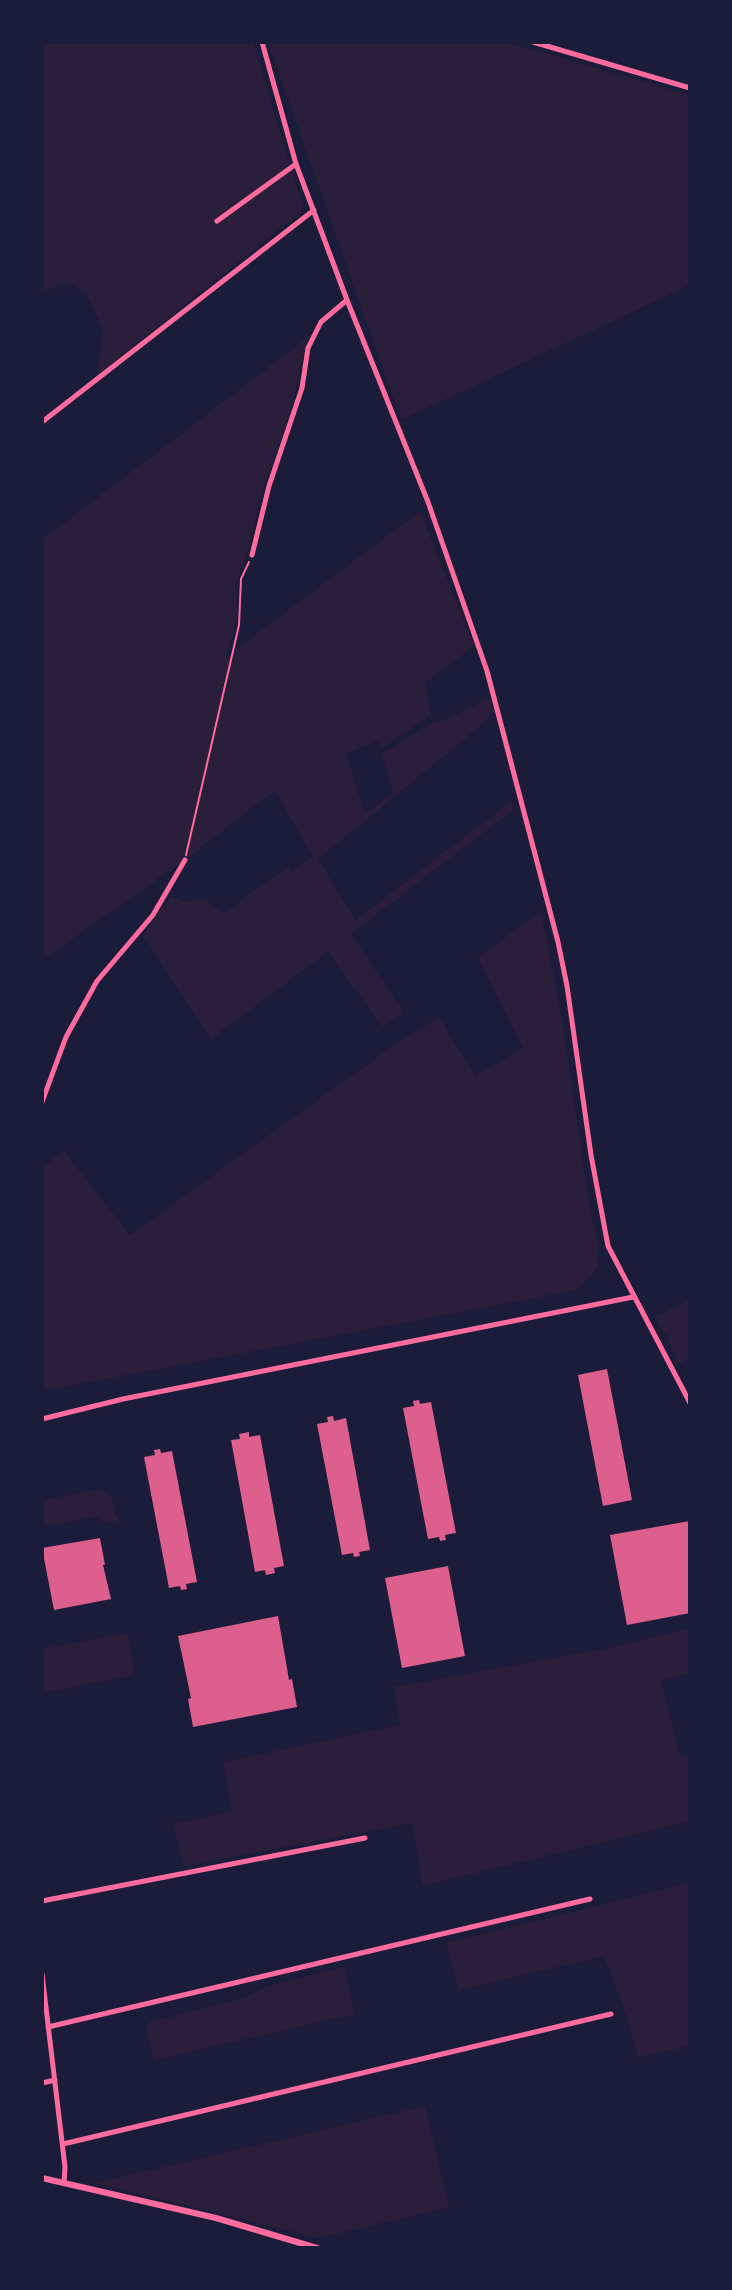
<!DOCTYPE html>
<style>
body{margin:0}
#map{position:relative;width:732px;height:2290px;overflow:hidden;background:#1b1b3a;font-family:Overpass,sans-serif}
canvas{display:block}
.frame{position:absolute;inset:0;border:44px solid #1b1b3a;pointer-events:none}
</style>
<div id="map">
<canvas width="732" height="2290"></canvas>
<div class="frame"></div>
</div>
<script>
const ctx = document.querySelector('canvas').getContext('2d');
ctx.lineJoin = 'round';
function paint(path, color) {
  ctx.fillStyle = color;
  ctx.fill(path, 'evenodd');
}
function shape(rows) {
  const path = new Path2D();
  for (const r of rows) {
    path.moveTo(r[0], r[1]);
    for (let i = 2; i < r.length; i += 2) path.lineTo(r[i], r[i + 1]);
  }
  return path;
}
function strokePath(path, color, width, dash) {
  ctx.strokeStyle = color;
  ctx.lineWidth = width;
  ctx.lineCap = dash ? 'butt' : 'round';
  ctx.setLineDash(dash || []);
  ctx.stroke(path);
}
const green = shape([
 [47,42,253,42,304,210,98,374,103,329,85,291,67,283,42,291,42,46],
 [268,42,506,42,690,95,690,285,401,420],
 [307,338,291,411,263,489,249,548,236,584,238,614,226,657,420,511,474,646,425,683,431,715,381,749,378,741,346,754,365,814,393,793,382,753,432,723,446,719,485,700,490,699,493,710,489,719,318,859,355,920,512,801,514,809,351,934,404,1013,383,1027,328,952,211,1039,143,935,171,896,184,901,206,900,224,913,288,866,293,871,312,856,275,790,185,860,42,960,42,540],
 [541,911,562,1018,590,1210,599,1247,597,1268,577,1290,42,1391,42,1167,64,1151,130,1235,397,1043,439,1017,475,1076,523,1048,478,958],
 [690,1300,690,1358,675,1365,673,1360,677,1358,667,1340,670,1338,668,1333,664,1335,655,1317],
 [101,1489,112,1497,116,1517,119,1518,117,1521,103,1523,99,1516,42,1527,42,1500],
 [690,1628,690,1673,661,1681,680,1756,690,1754,690,1821,422,1886,413,1823,184,1866,173,1824,232,1811,223,1762,400,1725,394,1687,609,1648],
 [127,1633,135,1675,42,1693,42,1649],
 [690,1883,690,2046,638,2057,626,2014,604,1956,459,1990,446,1943],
 [344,1967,355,2014,154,2060,146,2028,150,2022,240,1999,266,1987],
 [425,2106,449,2207,319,2238,95,2183]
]);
const building = shape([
 [607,1369,632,1500,603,1506,578,1375],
 [419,1400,420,1404,431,1402,456,1533,445,1535,446,1540,440,1541,439,1537,428,1539,403,1408,414,1406,413,1401],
 [333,1416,334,1421,346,1418,370,1550,359,1552,360,1556,354,1557,353,1553,342,1555,317,1424,328,1422,327,1417],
 [249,1432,249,1437,260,1435,284,1566,274,1568,275,1573,266,1575,265,1570,255,1572,231,1440,240,1439,239,1434],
 [160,1449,161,1453,172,1451,197,1582,186,1584,187,1589,181,1590,180,1586,169,1588,144,1457,155,1455,154,1450],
 [690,1521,690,1613,627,1625,610,1535],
 [100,1538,105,1565,103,1565,111,1599,54,1610,42,1548],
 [448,1566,465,1656,402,1668,385,1578],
 [278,1616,289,1680,292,1679,297,1707,193,1727,188,1699,191,1698,178,1636]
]);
const path = shape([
 [186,855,239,625,241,579,249,562]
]);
const minor = shape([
 [262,42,296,164,347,300,428,502,487,671,558,942,567,986,591,1155,608,1246,690,1403],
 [533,42,690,88],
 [217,221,296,164],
 [42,422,314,210],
 [252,555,269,486,302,388,308,348,321,322,347,300],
 [42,1102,66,1037,97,981,153,915,185,860],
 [42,1419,123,1399,633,1297],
 [42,1901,365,1838],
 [42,1974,65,2167,64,2183],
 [48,2027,590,1899],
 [42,2083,55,2080],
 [63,2144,611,2014]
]);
const tertiary = shape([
 [42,2178,216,2218,317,2248]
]);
paint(green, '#2a1e3b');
paint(building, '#dd5f8e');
strokePath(path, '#ff6b9d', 2);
strokePath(minor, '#ff6b9d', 5);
strokePath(tertiary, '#ff6b9d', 6);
</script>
